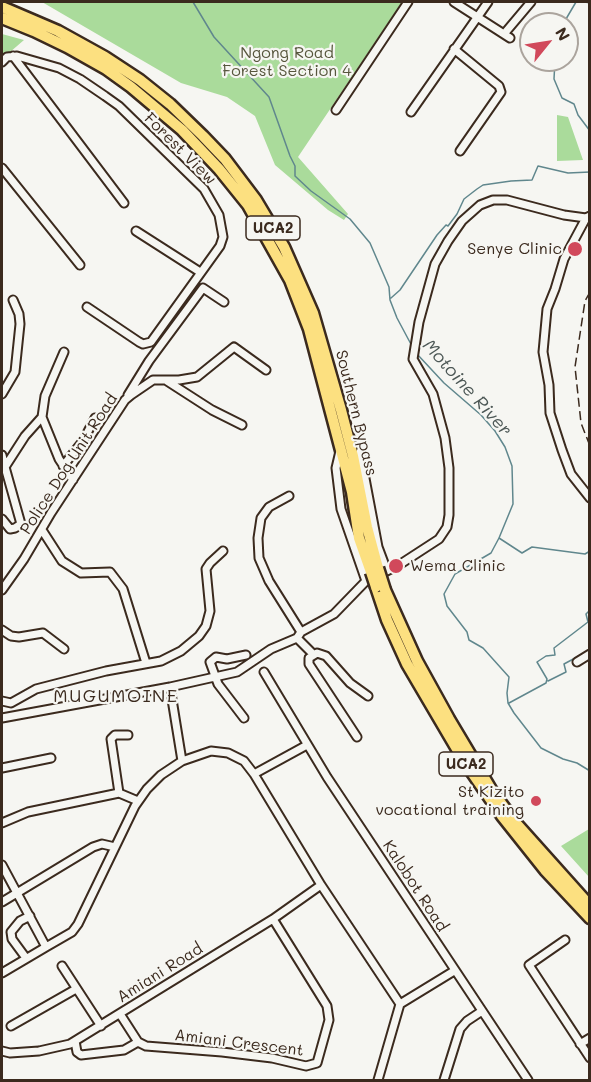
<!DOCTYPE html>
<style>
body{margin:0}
#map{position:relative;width:591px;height:1082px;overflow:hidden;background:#f6f6f2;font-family:Mali,sans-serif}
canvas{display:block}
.frame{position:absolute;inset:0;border:3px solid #3b2a1e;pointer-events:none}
.north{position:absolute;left:519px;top:12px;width:60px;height:60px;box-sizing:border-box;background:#f6f6f2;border:2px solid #aba49d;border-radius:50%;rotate:60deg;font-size:16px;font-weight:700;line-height:24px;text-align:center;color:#3b2a1e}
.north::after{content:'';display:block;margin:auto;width:21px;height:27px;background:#d1495b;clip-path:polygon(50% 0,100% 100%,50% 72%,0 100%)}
</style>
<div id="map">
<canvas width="591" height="1082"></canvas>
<div class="frame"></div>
<div class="north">N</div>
</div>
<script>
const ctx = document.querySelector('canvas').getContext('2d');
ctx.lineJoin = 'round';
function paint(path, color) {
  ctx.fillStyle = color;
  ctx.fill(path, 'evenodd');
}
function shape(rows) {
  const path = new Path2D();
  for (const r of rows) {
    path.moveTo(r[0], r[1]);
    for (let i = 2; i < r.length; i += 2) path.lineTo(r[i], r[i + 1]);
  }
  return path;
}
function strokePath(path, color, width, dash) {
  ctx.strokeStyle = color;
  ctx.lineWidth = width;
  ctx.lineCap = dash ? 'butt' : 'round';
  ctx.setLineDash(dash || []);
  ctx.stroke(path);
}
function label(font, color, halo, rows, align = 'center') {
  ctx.font = font + ' Mali,sans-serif';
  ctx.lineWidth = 4.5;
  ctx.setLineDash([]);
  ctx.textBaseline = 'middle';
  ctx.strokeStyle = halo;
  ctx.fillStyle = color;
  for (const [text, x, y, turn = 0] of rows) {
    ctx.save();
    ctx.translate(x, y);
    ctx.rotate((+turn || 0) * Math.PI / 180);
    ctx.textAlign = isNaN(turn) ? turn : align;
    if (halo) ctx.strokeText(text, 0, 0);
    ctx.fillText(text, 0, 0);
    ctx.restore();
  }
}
const green = shape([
 [42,2,402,2,298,157,348,214,344,220,328,210,275,165,255,116,227,97,181,83],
 [2,34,24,40,2,59],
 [557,115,568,117,583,160,557,161],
 [589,829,589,877,561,846]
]);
const stream = shape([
 [193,2,214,37,269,97,290,156,295,166,295,176,311,191,350,219,370,243,389,287,390,300,397,318,413,348],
 [585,2,590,3],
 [565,24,566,19,576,2],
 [555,60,554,79,562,98,574,104,578,115,590,131],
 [391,298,400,290,437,235,446,225,448,226,457,214,464,199,477,189,483,185,511,181,532,180,538,166,568,173,590,172],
 [417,354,444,383,481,415,495,431,505,447,512,466,513,504,499,538,491,553,455,574,444,594,447,606,467,632,469,640,483,648,509,677,507,693,508,703,514,713,541,748,563,759,577,763,590,771],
 [499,538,522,553,532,547,585,554,590,551],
 [548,681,566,672,564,664,590,650],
 [509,703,546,683,547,679,537,662,546,656,555,655,554,648,588,622,586,614,590,610]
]);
const minor = shape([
 [454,2,510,38],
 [504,34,531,2],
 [454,49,499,86,501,92,460,151],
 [13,56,124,203],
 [2,62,7,57,17,56,59,68,80,79,105,96,119,106,204,189,219,215,223,237,220,246,151,342,143,344,139,342,87,307],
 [336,110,408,2],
 [411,112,488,2],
 [2,168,80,265],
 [586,218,564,259,555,289,547,309,543,352,549,385,550,413,562,450,571,474,590,498],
 [136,231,200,272],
 [64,352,45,396,42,417,59,459,73,480],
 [167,381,212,410,242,425],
 [2,394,15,372,20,324,19,314,13,300],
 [128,395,149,361,203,288,224,302],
 [340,451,336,468,341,509,366,581],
 [360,452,378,547,387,571],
 [2,455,5,467],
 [63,466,83,441,95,418],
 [289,496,269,507,261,518,258,538,259,558,269,581,301,632],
 [2,519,10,529,15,528,21,524,5,467,25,436,42,417],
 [42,530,62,561,81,573,110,572,123,589,146,663],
 [2,590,24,559,51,513,125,400,131,395,153,380,179,380,197,377,234,347,266,370],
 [2,630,11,636,19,637,43,633,64,649],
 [297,638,313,654],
 [577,662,590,654],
 [264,672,327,777,528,1080],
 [170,687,182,761],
 [2,701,11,703,36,689,106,671,161,661,181,651,199,636,206,626,210,611,206,569,210,563,223,551],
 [2,718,170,687,237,672,271,649,297,638,301,632,334,614,366,581,399,565,439,539,447,527,449,515,449,468,445,438,433,394,413,359,419,322,435,264,448,241,462,221,480,205,493,200,507,200,564,215,586,218,590,216],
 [244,718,218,684,210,662,216,657,227,659,246,655],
 [357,737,309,664,309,658,317,653,326,656,350,683,368,696],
 [2,768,51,758],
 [254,774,307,745],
 [119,793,111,739,115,735,128,735],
 [2,823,28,812,119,793,138,801],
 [2,865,46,947,2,973],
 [2,902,93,847,102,844,115,847],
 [565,940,529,965,590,1058],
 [46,947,72,932,78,924,135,806,147,789,161,775,182,761,211,751,228,753,244,761,254,774,321,885,400,1004,378,1080],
 [26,958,12,939,11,932,20,921,30,916],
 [62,966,101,1026],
 [400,1004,454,971],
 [120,1014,138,1042,146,1046,222,1052,272,1058,306,1066,317,1063,329,1020,327,1006,273,919],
 [11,1026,76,989],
 [75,1041,77,1052,81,1055,124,1050,138,1042],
 [580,1044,590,1038],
 [2,1051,10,1053,39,1051,70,1044,273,919,321,885],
 [444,1080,460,1029,467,1021,482,1011]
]);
const highway = shape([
 [2,7,58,31,105,57,140,80,170,104,203,136,225,159,256,200,284,247,313,313,341,410,353,456,367,527,378,568],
 [2,18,34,31,67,47,106,69,131,87,182,130,219,169,248,205,290,280,309,329,352,492,359,538,371,572],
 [376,587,387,620,407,664,464,761,502,816,545,870,590,918],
 [385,590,417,661,449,719,492,791,515,822,590,906]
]);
const rail = shape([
 [590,292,585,301,575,367,581,423,590,446]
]);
const highwayBridge = shape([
 [378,568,385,590],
 [371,572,376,587]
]);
const markers = [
 [575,249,8,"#d1495b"],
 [396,566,8,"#d1495b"],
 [536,801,6,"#d1495b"]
];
const shields = [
 [273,228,54],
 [466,764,54]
];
const shieldNames = [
 ["UCA2",273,228],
 ["UCA2",466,764]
];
const parkNames = [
 ["Ngong Road",287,53],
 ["Forest Section 4",287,71]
];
const streetNames = [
 ["Forest View",180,149,45],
 ["Southern Bypass",356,413,76],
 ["Police Dog Unit Road",69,464,-57],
 ["Kalobot Road",415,886,57],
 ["Amiani Road",160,973,-32],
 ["Amiani Crescent",239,1043,7]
];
const poiNames = [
 ["Senye Clinic",562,249],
 ["Wema Clinic",410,566,"left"],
 ["St Kizito",524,792],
 ["vocational training",524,810]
];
const waterNames = [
 ["Motoine River",467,388,48]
];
const neighbourhoodNames = [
 ["MUGUMOINE",116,696]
];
paint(green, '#aadb9b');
strokePath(stream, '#60878d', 1.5);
strokePath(minor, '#3b2a1e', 11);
strokePath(highway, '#3b2a1e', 15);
strokePath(minor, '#f6f6f2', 7);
strokePath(highway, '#fce080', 10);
strokePath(rail, '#3b2a1e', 1.5, [9, 4.5]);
strokePath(highwayBridge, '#3b2a1e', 15, []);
strokePath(highwayBridge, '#fce080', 10);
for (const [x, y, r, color] of markers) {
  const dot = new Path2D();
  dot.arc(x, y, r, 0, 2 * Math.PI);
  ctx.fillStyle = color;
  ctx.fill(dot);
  strokePath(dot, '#f6f6f2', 2);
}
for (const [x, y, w] of shields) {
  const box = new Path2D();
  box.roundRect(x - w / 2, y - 12, w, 24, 4.5);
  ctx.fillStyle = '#f6f6f2';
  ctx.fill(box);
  strokePath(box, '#3b2a1e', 1.5);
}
label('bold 15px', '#3b2a1e', null, shieldNames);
label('16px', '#57563d', '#f6f6f2', parkNames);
label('16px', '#3b2a1e', '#f6f6f2', streetNames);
label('16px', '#3b2a1e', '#f6f6f2', poiNames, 'right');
label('italic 18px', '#4d5856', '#f6f6f2', waterNames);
ctx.letterSpacing = '1.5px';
label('18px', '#3b2a1e', '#f6f6f2', neighbourhoodNames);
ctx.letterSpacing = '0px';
</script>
